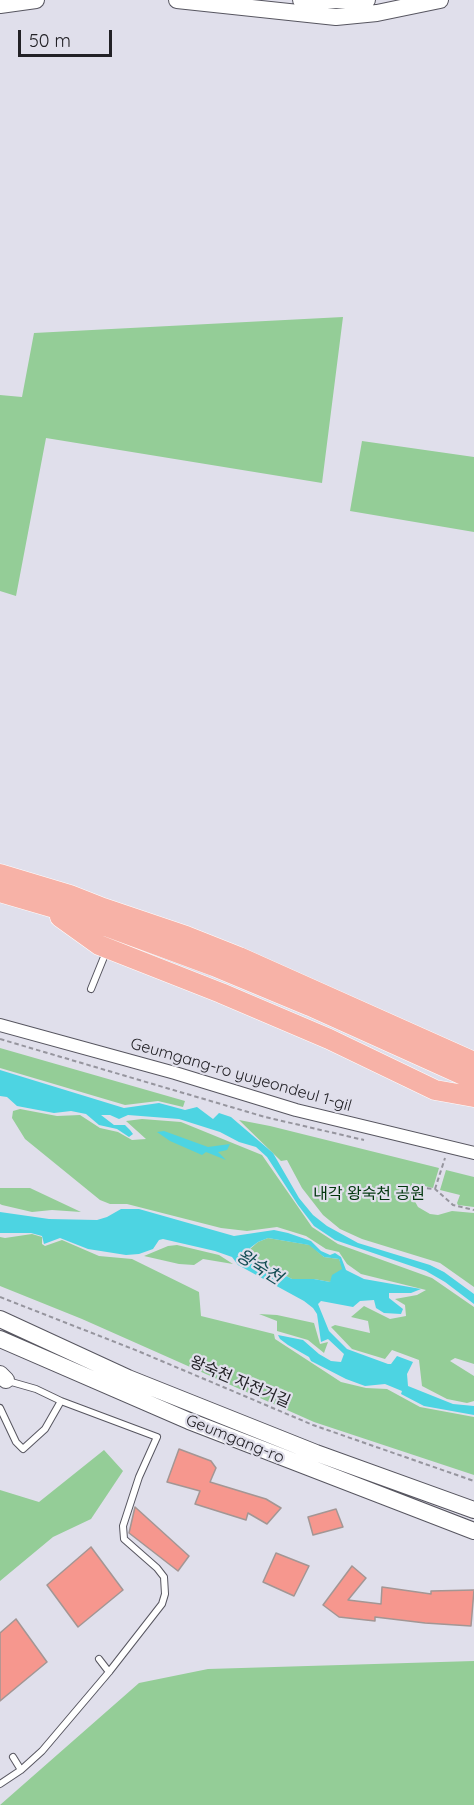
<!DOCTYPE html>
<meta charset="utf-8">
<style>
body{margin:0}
#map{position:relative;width:474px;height:1805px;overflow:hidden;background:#e0dfeb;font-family:Quicksand,sans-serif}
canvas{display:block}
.scale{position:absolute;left:18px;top:30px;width:94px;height:27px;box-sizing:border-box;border:3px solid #222126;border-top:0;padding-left:8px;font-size:18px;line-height:21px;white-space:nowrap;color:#222126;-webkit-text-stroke:4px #e0dfeb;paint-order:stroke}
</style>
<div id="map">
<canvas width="474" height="1805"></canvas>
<div class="scale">50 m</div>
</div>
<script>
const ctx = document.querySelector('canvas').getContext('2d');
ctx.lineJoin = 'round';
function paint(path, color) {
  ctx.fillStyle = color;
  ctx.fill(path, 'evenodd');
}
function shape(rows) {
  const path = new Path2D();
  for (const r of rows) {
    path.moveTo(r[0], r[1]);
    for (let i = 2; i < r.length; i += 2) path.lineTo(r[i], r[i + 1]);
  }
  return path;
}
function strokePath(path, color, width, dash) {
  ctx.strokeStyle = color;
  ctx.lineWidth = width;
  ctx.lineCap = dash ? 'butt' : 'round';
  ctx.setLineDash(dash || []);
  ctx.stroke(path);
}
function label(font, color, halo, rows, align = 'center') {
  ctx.font = font + ' Quicksand,"Noto Sans KR",sans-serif';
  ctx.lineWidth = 4.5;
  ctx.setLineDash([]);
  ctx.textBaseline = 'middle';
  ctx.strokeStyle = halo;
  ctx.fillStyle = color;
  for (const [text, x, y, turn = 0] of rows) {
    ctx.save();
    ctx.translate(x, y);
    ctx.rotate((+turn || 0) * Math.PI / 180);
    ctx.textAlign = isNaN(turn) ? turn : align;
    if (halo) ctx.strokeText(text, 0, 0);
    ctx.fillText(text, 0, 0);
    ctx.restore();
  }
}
const green = shape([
 [343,317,322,483,46,438,16,596,0,591,0,395,22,397,34,333],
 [362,441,474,457,474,532,350,511],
 [0,1048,185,1101,183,1107,158,1101,125,1105,0,1068],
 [20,1109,57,1116,80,1115,100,1128,118,1132,132,1140,146,1139,126,1121,142,1119,181,1122,262,1155,312,1227,338,1244,432,1278,474,1307,474,1364,455,1358,450,1361,474,1376,474,1401,467,1403,447,1399,422,1386,419,1360,392,1350,385,1359,352,1349,331,1327,335,1325,370,1333,368,1321,351,1317,364,1306,390,1319,406,1316,405,1305,395,1299,417,1295,426,1290,361,1274,347,1264,339,1252,326,1249,306,1236,277,1227,247,1231,221,1228,127,1204,110,1204,100,1200,25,1139,12,1118,13,1111],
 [239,1120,270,1126,439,1168,433,1188,412,1183,412,1196,418,1207,430,1214,438,1215,452,1211,474,1213,474,1287,440,1263,362,1239,340,1229,323,1215,302,1188,287,1160,281,1161],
 [446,1170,474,1177,474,1207,458,1205,457,1203,460,1195,440,1190],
 [0,1188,30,1188,81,1212,52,1210,32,1212,2,1205,0,1204],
 [32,1234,42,1237,42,1244,45,1246,62,1240,99,1256,132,1259,199,1292,201,1316,274,1334,275,1339,341,1382,366,1388,387,1389,420,1407,474,1417,474,1475,314,1422,82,1319,0,1286,0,1237,5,1238],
 [268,1238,310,1245,324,1257,339,1259,343,1269,330,1282,314,1279,292,1279,264,1265,251,1254,250,1249,258,1242],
 [177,1245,219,1255,233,1264,203,1259,194,1265,179,1264,144,1256,168,1246],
 [259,1314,277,1315,314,1323,320,1344,328,1342,324,1353,308,1340,277,1331,277,1321],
 [104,1450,123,1471,91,1519,53,1537,0,1581,0,1490,39,1502],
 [474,1661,474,1805,0,1805,139,1683,208,1669]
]);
const water = shape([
 [0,1070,124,1108,159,1103,185,1110,197,1107,213,1119,219,1113,231,1117,273,1153,299,1198,313,1215,327,1226,358,1243,430,1265,444,1272,474,1294,474,1304,445,1282,426,1271,335,1240,314,1226,298,1205,267,1157,256,1147,239,1142,220,1132,179,1119,128,1115,119,1119,110,1115,101,1115,114,1125,125,1125,130,1130,133,1134,129,1137,117,1129,99,1125,86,1114,71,1111,54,1113,17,1106,7,1097,0,1096],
 [164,1131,208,1147,230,1144,227,1150,218,1152,226,1160,206,1152,202,1155,170,1141,157,1132],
 [121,1209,139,1209,234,1236,274,1230,288,1233,311,1241,321,1251,330,1255,335,1253,341,1257,346,1270,364,1279,421,1289,411,1293,389,1293,389,1298,403,1309,401,1314,384,1313,376,1308,374,1300,360,1301,353,1307,321,1301,318,1304,329,1331,347,1349,388,1364,391,1364,397,1356,413,1362,407,1374,408,1386,453,1404,474,1406,474,1415,424,1406,401,1394,402,1391,385,1384,365,1386,346,1379,311,1361,309,1357,288,1345,280,1339,278,1335,303,1340,319,1354,331,1361,341,1362,344,1354,328,1339,321,1342,317,1314,313,1308,304,1301,238,1265,232,1257,215,1251,163,1239,159,1240,153,1249,139,1254,126,1255,88,1249,60,1238,44,1244,42,1236,31,1233,0,1233,0,1212,49,1219,97,1220,107,1217],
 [268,1238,309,1245,324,1257,339,1259,342,1269,332,1275,330,1282,314,1279,292,1279,264,1265,251,1254,250,1248,258,1242]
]);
const building = shape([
 [179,1449,211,1461,216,1468,210,1482,266,1499,281,1508,267,1524,248,1513,246,1520,195,1504,200,1491,167,1482,179,1449],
 [135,1507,189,1556,178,1571,129,1533,135,1507],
 [336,1509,343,1527,313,1535,308,1517,336,1509],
 [91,1547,123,1590,78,1627,47,1585,91,1547],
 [276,1553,309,1566,294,1596,263,1582,276,1553],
 [352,1566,366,1578,348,1600,381,1604,382,1587,431,1594,431,1591,474,1590,471,1626,425,1623,375,1617,375,1621,339,1617,323,1605,352,1566],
 [16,1619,47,1662,0,1701,0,1633,16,1619]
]);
const path = shape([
 [0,1039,265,1117,364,1140],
 [412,1187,435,1189,453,1205,474,1210],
 [435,1189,445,1158],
 [0,1297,138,1351,313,1425,474,1481]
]);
const service = shape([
 [91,989,106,952],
 [0,1408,16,1442,23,1449,45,1429,61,1401,36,1389,8,1381],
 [99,1659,109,1672],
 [13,1757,21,1770],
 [0,1784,21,1770,42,1751,109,1672,162,1604,165,1594,164,1577,157,1568,124,1539,123,1526,139,1477,157,1437,61,1401]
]);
const minor = shape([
 [0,1025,175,1073,296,1110,474,1153]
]);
const secondary = shape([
 [177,0,336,17,377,13,440,0],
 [301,0,367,0],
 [0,5,36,0],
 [0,1319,128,1378,316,1453,474,1510],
 [0,1339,189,1421,474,1531],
 [0,1374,6,1380]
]);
const trunk = shape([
 [0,874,70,895,103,908,186,936,239,957,474,1062],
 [0,892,68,912,214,966,310,1006,474,1080],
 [60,917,99,945,221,993,329,1039,435,1090,474,1097]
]);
const streetNames = [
 ["Geumgang-ro yuyeondeul 1-gil",241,1075,16],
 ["왕숙천 자전거길",240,1382,23],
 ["Geumgang-ro",235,1439,22]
];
const parkNames = [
 ["내각 왕숙천 공원",369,1194]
];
const waterNames = [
 ["왕숙천",259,1267,32]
];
paint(green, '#94cd97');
paint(water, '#4dd4e2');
paint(building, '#f6978e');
strokePath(building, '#a39694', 1.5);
strokePath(service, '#575660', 8);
strokePath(minor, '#575660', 14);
strokePath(secondary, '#575660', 18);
strokePath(trunk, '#fff', 21);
strokePath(path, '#96959e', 2, [4.5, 3]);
strokePath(service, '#fff', 6);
strokePath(minor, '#fff', 12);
strokePath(secondary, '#fff', 16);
strokePath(trunk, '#f7b2a7', 20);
label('16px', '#222126', '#e0dfeb', streetNames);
label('16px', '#01360c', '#e0dfeb', parkNames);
label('italic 18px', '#134d54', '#e0dfeb', waterNames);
</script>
